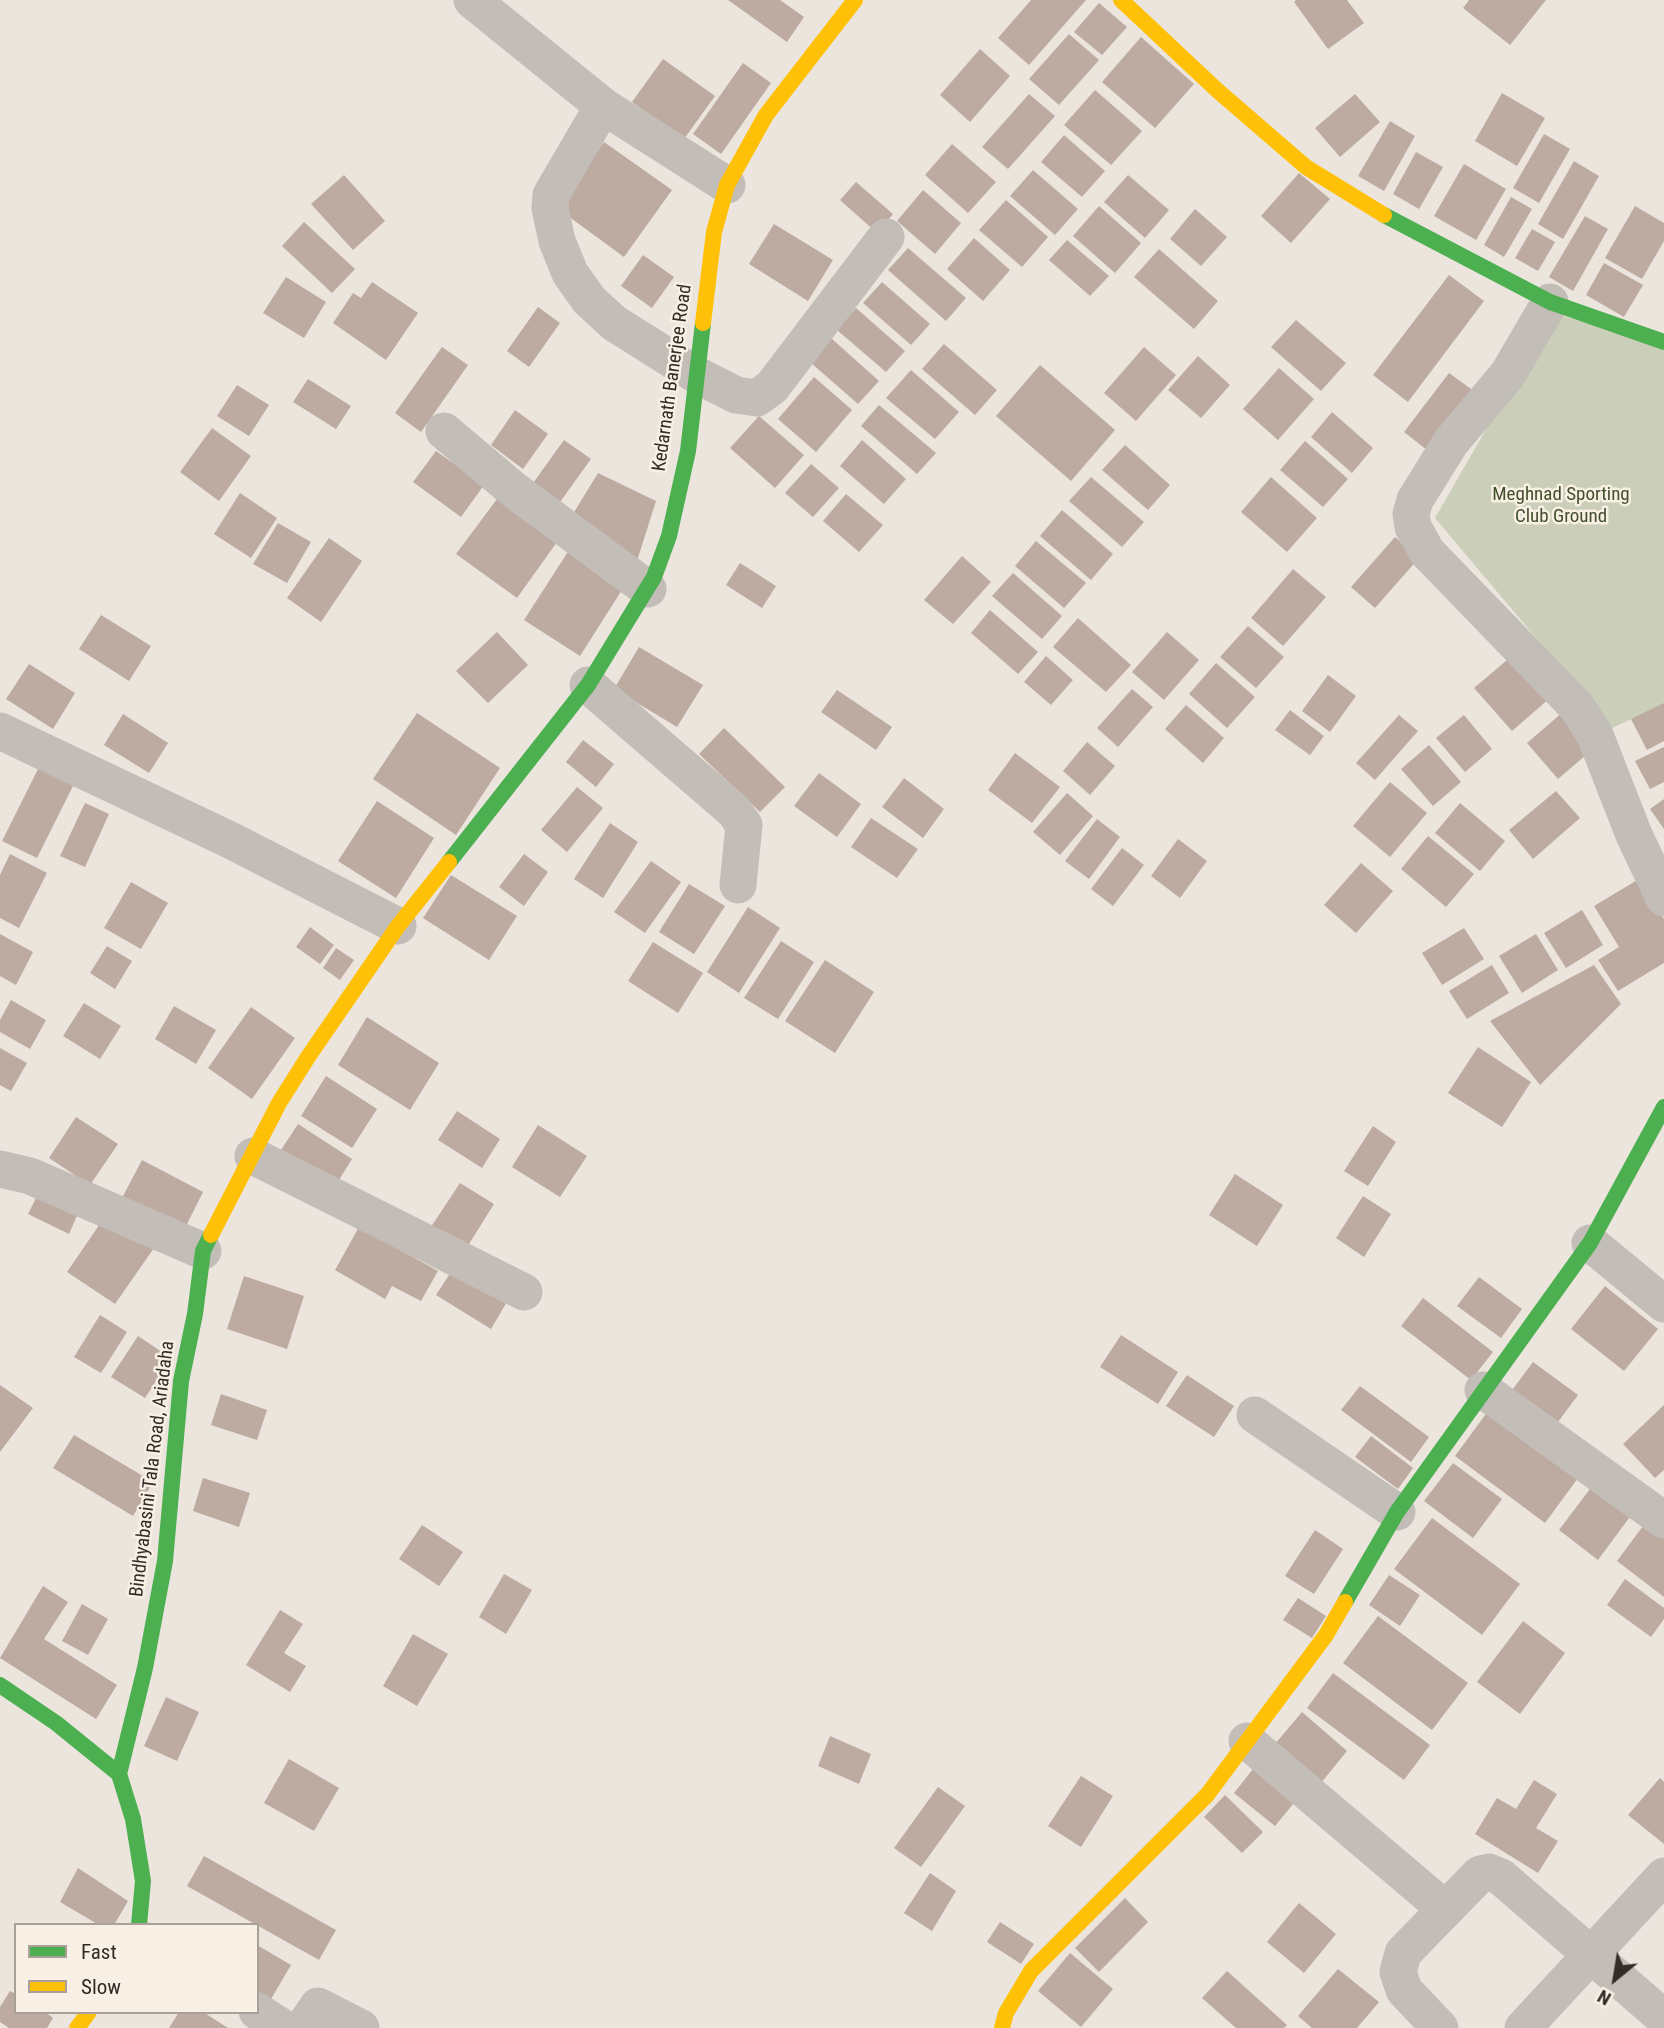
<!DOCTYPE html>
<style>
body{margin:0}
#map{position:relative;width:1664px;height:2028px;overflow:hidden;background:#ebe5de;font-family:"Roboto Condensed",sans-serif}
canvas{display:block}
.legend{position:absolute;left:14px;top:1923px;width:245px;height:91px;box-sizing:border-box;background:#f8efe5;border:2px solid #a9a199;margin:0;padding:9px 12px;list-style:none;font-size:21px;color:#332b27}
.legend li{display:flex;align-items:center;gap:14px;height:35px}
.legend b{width:35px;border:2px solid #a9a199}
.north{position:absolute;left:1580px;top:1944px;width:70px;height:70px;-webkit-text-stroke:5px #f8efe5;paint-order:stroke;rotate:210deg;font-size:19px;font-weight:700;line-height:28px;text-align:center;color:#332b27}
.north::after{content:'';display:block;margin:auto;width:24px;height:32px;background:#332b27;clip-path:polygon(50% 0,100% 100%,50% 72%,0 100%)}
</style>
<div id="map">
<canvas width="1664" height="2028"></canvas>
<ul class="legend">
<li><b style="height:9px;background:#4caf50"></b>Fast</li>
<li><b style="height:9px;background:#ffc107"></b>Slow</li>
</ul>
<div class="north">N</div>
</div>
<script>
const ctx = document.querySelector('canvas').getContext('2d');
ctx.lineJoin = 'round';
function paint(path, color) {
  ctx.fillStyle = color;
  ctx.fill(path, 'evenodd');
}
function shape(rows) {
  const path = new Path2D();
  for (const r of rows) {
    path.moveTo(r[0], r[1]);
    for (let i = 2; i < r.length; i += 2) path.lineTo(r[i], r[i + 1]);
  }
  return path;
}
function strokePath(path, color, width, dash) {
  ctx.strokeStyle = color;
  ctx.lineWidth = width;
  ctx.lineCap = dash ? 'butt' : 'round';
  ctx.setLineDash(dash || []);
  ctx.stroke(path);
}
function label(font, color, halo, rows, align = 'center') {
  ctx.font = font + ' "Roboto Condensed",sans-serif';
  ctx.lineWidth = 5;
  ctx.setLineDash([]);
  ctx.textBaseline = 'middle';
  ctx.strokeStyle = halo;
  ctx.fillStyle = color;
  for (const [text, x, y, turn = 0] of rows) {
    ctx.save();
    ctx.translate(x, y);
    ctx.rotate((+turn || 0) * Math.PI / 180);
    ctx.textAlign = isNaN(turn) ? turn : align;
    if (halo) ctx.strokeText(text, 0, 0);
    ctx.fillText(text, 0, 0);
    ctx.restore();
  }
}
const green = shape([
 [1553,313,1664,345,1664,704,1612,728,1435,518]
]);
const building = shape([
 [728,0,780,0,804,17,787,42],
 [1031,0,1086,0,1029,65,998,38],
 [1296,0,1347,0,1364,23,1328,49,1294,2],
 [1469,0,1546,0,1510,45,1463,8],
 [1099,3,1127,27,1102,55,1074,32],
 [1069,34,1099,60,1059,105,1029,79],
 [1141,37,1194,84,1155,128,1102,82],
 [980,49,1010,76,970,122,940,95],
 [663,59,715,96,684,139,632,102],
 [743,63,771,83,721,154,693,134],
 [1095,90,1142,131,1111,165,1064,125],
 [1502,93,1545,118,1517,166,1475,141],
 [1029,94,1055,116,1008,169,982,147],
 [1355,94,1380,122,1340,157,1315,128],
 [1390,121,1415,136,1384,191,1358,176],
 [1544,134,1570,149,1539,203,1513,188],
 [1064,135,1105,171,1082,197,1041,162],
 [604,142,672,190,624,257,557,208],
 [952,144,996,182,968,213,925,175],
 [1416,152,1443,167,1419,209,1393,194],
 [1574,161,1599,176,1563,239,1538,224],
 [1464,164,1506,189,1476,240,1434,216],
 [1033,170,1078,209,1055,235,1010,196],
 [1299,173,1330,199,1291,243,1261,216],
 [344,175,385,221,353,250,311,204],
 [1128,175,1169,210,1145,238,1104,202],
 [856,182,893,214,877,233,840,200],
 [923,190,961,223,935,254,897,221],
 [1511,197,1532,209,1504,257,1484,245],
 [1006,200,1048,237,1022,267,979,230],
 [1099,206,1141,243,1115,273,1073,236],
 [1635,206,1664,223,1664,241,1642,279,1605,258],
 [1195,209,1227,237,1201,266,1170,239],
 [1585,216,1608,229,1573,291,1549,277],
 [304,222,355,269,332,293,282,246],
 [774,224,833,260,808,301,749,264],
 [1532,229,1555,242,1538,271,1515,258],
 [974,238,1010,270,983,301,947,269],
 [1067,240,1109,276,1090,296,1049,260],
 [908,248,966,298,946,321,888,270],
 [1159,249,1218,301,1194,329,1134,277],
 [643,255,674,277,652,308,621,286],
 [1604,263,1643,285,1624,317,1586,295],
 [1449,275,1484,301,1408,402,1373,375],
 [286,277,326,302,304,338,263,313],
 [372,282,418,313,386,360,333,323,353,293,361,298],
 [882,282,930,324,911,345,863,303],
 [538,307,560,323,529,367,507,351],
 [856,308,905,351,886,372,837,330],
 [1296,320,1346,363,1321,391,1271,347],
 [831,338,879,381,858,404,810,362],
 [944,344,997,390,975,415,922,369],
 [442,347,468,365,421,432,395,413],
 [1144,347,1176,375,1136,421,1104,393],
 [1198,356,1230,385,1201,418,1168,390],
 [1040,365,1115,430,1071,481,996,416],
 [1279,368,1314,399,1278,440,1243,409],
 [911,370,959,412,935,439,886,398],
 [1449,373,1478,394,1432,454,1404,432],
 [814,377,852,410,816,452,778,419],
 [308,379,351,406,336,429,293,402],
 [237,385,269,405,249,436,217,416],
 [879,405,936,453,917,474,861,426],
 [515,410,548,434,523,469,491,445],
 [1332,412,1373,448,1352,473,1311,437],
 [759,416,804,455,775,488,730,448],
 [212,428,251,456,219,501,180,472],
 [564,440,591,459,555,509,528,490],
 [862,440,906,479,884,504,840,466],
 [1305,441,1348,479,1323,507,1280,470],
 [1125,445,1170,485,1148,510,1102,470],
 [436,451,484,485,461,517,413,482],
 [811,464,839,488,813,517,785,493],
 [598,473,656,501,636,564,568,522],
 [1091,477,1144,522,1122,547,1069,501],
 [1271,477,1317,518,1287,552,1241,512],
 [240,493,277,518,251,558,214,534],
 [846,494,883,525,859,552,823,521],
 [497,499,557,542,517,598,456,554],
 [1062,510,1113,554,1091,580,1040,536],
 [278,523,311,542,287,583,253,564],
 [1395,537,1419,558,1375,608,1351,587],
 [329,538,362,561,321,622,287,598],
 [1036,541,1086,583,1064,608,1015,566],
 [571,547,627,582,580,656,524,620],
 [962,556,991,582,953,624,924,600],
 [740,563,776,586,762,608,726,585],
 [1293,569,1326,597,1283,646,1251,618],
 [1013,573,1062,616,1042,639,992,596],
 [990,610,1038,652,1018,674,971,633],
 [101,615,151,646,129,681,79,649],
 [1078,618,1131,665,1106,692,1053,647],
 [1248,626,1284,657,1256,688,1220,657],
 [497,632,528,665,488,703,456,671],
 [1167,632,1199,660,1164,700,1132,672],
 [639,647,703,685,677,727,614,689],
 [1513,655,1550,698,1512,731,1474,688],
 [1046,656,1073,680,1051,705,1024,682],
 [1216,663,1255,697,1227,728,1189,694],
 [29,664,75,693,53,729,6,699],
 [1328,675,1356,696,1330,732,1302,711],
 [1132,689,1153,707,1118,747,1097,728],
 [837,690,892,727,876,750,821,712],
 [1664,703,1664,741,1647,750,1631,719],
 [1186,705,1224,738,1203,763,1165,729],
 [1290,710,1324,736,1310,755,1275,730],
 [1563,712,1594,748,1558,779,1527,743],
 [417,713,500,768,456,835,373,779],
 [123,714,168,743,149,773,104,745],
 [1399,715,1418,731,1375,780,1356,763],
 [1464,715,1492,749,1465,772,1436,738],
 [724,728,785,787,760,812,699,754],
 [583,740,614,764,596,787,566,762],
 [1087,742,1115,766,1090,795,1063,771],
 [1429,745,1461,782,1433,806,1401,769],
 [1664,747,1664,782,1650,789,1635,761],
 [1015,753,1060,787,1032,823,988,790],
 [39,767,74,784,37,858,2,841],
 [819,773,861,804,837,837,794,806],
 [904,778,944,809,923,838,882,807],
 [1390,782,1427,813,1390,857,1353,826],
 [577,787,603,808,567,852,541,830],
 [1556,791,1580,818,1533,859,1509,830],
 [1067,793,1093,816,1060,855,1033,832],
 [1664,799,1664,829,1650,809],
 [377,801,434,838,396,898,338,861],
 [85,803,109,814,85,867,60,856],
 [1460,803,1505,841,1480,871,1435,833],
 [871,818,918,849,897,878,851,847],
 [1097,819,1120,837,1089,879,1065,861],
 [610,823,638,842,603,898,574,879],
 [1428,836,1474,874,1446,907,1401,869],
 [1178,839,1207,861,1180,898,1151,876],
 [1122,848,1144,865,1113,906,1091,889],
 [10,854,47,873,19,928,0,918,0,875],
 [524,854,548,872,524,906,499,887],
 [651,861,681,882,645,933,614,912],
 [1361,863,1393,891,1356,933,1324,905],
 [451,875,517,916,489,960,423,918],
 [1639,879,1664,919,1664,963,1618,991,1598,960,1619,947,1594,906],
 [131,882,168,903,141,949,104,928],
 [689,884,725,906,694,954,659,932],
 [748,907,780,928,739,993,707,972],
 [1582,910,1603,945,1566,968,1544,933],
 [310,927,334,945,320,964,296,947],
 [1464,928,1484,959,1442,985,1422,953],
 [0,934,33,952,16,985,0,976],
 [1536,934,1558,970,1522,993,1499,956],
 [781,941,814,962,778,1019,744,998],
 [653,942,703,973,678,1013,628,981],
 [107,946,132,961,115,989,90,973],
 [336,948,354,960,340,980,323,968],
 [825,960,874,992,835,1053,785,1021],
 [1492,965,1509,993,1467,1019,1449,991],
 [1594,965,1621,1004,1540,1085,1490,1021],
 [11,1000,46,1020,30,1049,0,1032,0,1020],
 [84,1003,121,1026,100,1059,63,1036],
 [174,1006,216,1030,196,1064,155,1039],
 [251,1007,295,1038,252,1099,208,1068],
 [367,1017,439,1063,410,1110,338,1065],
 [1478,1047,1531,1082,1502,1127,1448,1093],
 [0,1048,27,1063,11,1091,0,1085],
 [326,1076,377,1109,352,1148,301,1116],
 [457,1111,500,1139,482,1168,438,1140],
 [76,1117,118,1144,90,1185,49,1158],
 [298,1124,352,1159,334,1188,279,1153],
 [538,1125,587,1156,560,1197,512,1167],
 [1373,1126,1396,1142,1368,1186,1344,1171],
 [142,1160,203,1192,184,1230,122,1198],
 [1235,1174,1283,1205,1257,1246,1209,1215],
 [460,1183,494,1204,464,1252,429,1230],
 [39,1192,79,1211,69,1234,28,1214],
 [1363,1196,1391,1214,1364,1257,1336,1238],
 [106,1215,154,1248,115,1304,67,1272],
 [359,1227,438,1271,421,1301,392,1286,385,1299,335,1270],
 [455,1266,508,1300,491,1329,436,1295],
 [244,1276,304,1296,287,1349,227,1329],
 [1479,1277,1522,1309,1501,1338,1457,1306],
 [1605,1286,1658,1329,1624,1371,1571,1329],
 [1423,1298,1493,1352,1471,1380,1401,1326],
 [100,1315,127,1332,101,1373,74,1357],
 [1121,1335,1178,1372,1158,1404,1100,1367],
 [138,1336,171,1358,145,1398,111,1377],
 [1533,1362,1578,1395,1555,1426,1510,1393],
 [1187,1375,1234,1406,1214,1437,1166,1406],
 [0,1385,33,1408,0,1452],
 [1360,1386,1429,1437,1411,1462,1341,1410],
 [221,1394,267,1410,257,1440,211,1425],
 [1664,1405,1664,1470,1655,1478,1623,1444],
 [1491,1407,1581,1474,1545,1523,1455,1456],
 [74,1435,153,1482,133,1516,53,1468],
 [1371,1436,1413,1468,1398,1489,1355,1457],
 [1453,1463,1502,1499,1473,1538,1424,1501],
 [203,1478,250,1493,239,1527,193,1511],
 [1596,1481,1635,1510,1598,1560,1559,1530],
 [1432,1518,1520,1584,1482,1635,1394,1569],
 [1646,1522,1664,1535,1664,1597,1617,1561],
 [422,1525,463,1552,439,1586,399,1559],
 [1315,1530,1343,1549,1314,1594,1285,1576],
 [504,1574,532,1590,506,1634,479,1617],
 [1389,1575,1420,1595,1400,1626,1369,1605],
 [1625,1579,1664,1608,1664,1619,1651,1637,1607,1605],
 [43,1586,68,1602,44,1639,117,1685,96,1719,0,1658],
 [1298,1598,1326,1616,1312,1638,1283,1620],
 [82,1604,108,1619,88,1655,62,1641],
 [280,1610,303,1624,284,1653,306,1666,290,1692,246,1665],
 [1378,1616,1468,1683,1432,1730,1343,1663],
 [1523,1621,1565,1653,1520,1714,1477,1682],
 [413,1634,448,1654,417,1706,383,1686],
 [1333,1673,1430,1745,1404,1780,1307,1708],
 [166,1697,199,1712,177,1761,144,1746],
 [1302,1712,1347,1751,1321,1783,1275,1744],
 [830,1736,871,1754,859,1784,818,1766],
 [289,1759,339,1788,314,1831,264,1803],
 [1257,1764,1298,1798,1275,1826,1234,1793],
 [1081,1776,1113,1796,1081,1847,1048,1826],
 [1660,1778,1664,1782,1664,1844,1628,1815],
 [1534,1780,1557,1794,1536,1828,1558,1841,1538,1873,1475,1834,1497,1798,1516,1809],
 [938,1787,965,1806,921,1867,894,1848],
 [1225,1795,1263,1832,1242,1853,1204,1817],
 [204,1856,336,1930,319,1960,187,1886],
 [78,1868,128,1901,114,1925,99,1925,60,1902],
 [930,1873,956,1891,932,1931,904,1913],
 [1125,1898,1148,1922,1099,1972,1075,1948],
 [1299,1903,1336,1934,1304,1973,1267,1942],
 [1000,1922,1034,1944,1021,1964,987,1942],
 [257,1945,291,1965,271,1999,257,1991],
 [1070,1953,1113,1989,1081,2027,1038,1991],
 [1338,1969,1379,2002,1357,2028,1312,2028,1298,2016],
 [1227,1971,1287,2025,1284,2028,1236,2028,1202,1998],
 [10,1991,16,1994,16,2012,45,2012,53,2018,47,2028,9,2028,0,2022,0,2007],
 [179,2012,203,2012,228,2028,169,2028]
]);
const street = shape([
 [472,0,603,106,551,195,550,208,557,241,570,273,589,300,614,323,695,374,736,395,757,398,772,387,886,237],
 [603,106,727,185],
 [1550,302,1508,374,1451,442,1415,500,1411,514,1413,527,1427,552,1577,707,1595,735,1634,835,1664,898],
 [444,431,514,490,648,589],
 [588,685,734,811,744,825,738,885],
 [0,731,230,840,398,926],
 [253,1156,524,1292],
 [0,1169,30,1176,203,1251],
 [1590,1243,1664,1304],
 [1483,1390,1664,1520],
 [1255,1415,1397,1512],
 [1247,1741,1444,1908],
 [257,2011,283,2028],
 [303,2028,318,2006,361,2028],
 [1440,2028,1404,1990,1398,1972,1403,1953,1480,1874,1489,1872,1501,1877,1664,2018],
 [1523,2028,1664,1876]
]);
const fast = shape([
 [1384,215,1550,302,1664,342],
 [449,862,588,685,654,577,669,536,688,451,703,323],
 [1345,1602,1397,1512,1590,1243,1664,1107],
 [0,1685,56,1723,119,1774,133,1819,143,1881,139,1925],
 [119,1774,145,1668,165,1561,181,1381,195,1314,203,1251,211,1235]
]);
const slow = shape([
 [1121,0,1218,91,1306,167,1384,215],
 [703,323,714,232,727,185,766,115,855,0],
 [211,1235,279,1103,308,1057,398,926,449,862],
 [77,2028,89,2012],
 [1002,2028,1006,2013,1031,1971,1207,1795,1326,1635,1345,1602]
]);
const streetNames = [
 ["Kedarnath Banerjee Road",673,378,-82],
 ["Bindhyabasini Tala Road, Ariadaha",153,1469,-83]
];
const parkNames = [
 ["Meghnad Sporting",1561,495],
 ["Club Ground",1561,517]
];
paint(green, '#cbcfb9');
paint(building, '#bdaaa1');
strokePath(street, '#c3bdb8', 37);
strokePath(fast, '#4caf50', 16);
strokePath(slow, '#ffc107', 16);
label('19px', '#332b27', '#f8efe5', streetNames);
label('19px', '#42502c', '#f8efe5', parkNames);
</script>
